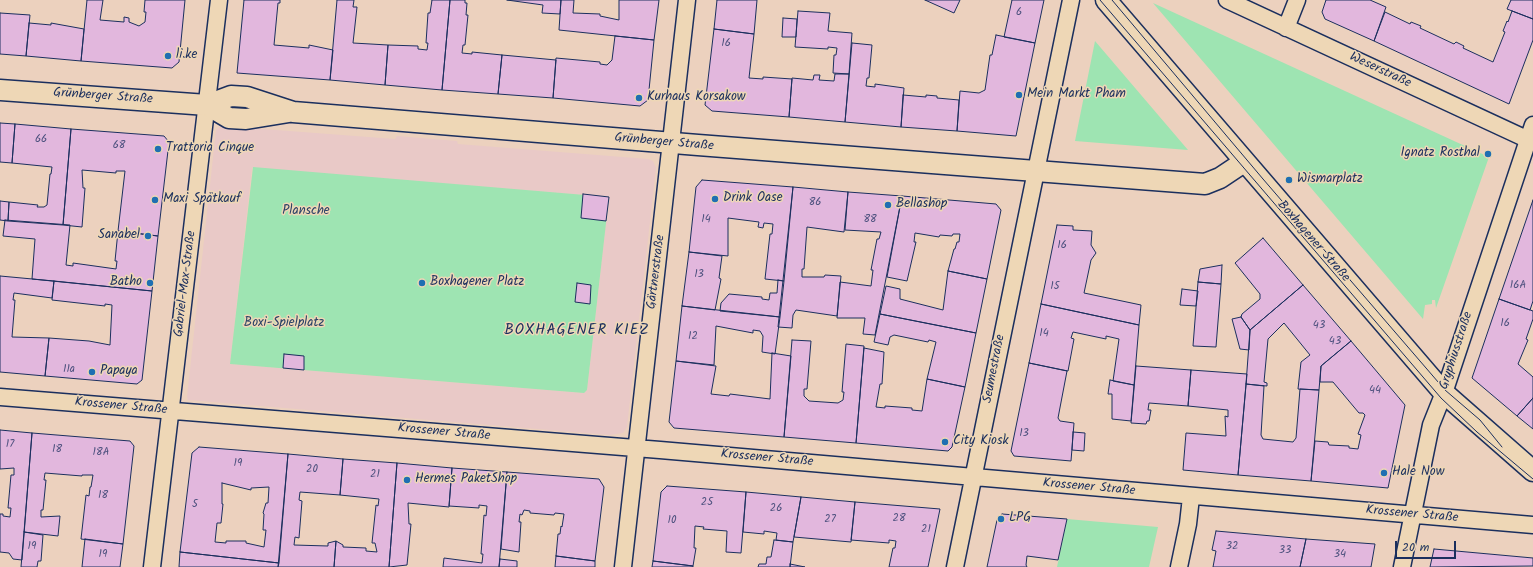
<!DOCTYPE html>
<meta charset="utf-8">
<style>
body{margin:0}
#map{position:relative;width:1533px;height:567px;overflow:hidden;background:#ecd1be;font-family:Kalam,sans-serif}
canvas{display:block}
.scale{position:absolute;left:1395px;top:541px;width:61px;height:18px;box-sizing:border-box;border:2px solid #1b2f5e;border-top:0;padding-left:5px;font-size:12px;line-height:14px;white-space:nowrap;color:#1b2f5e;-webkit-text-stroke:3px #eed7b6;paint-order:stroke}
</style>
<div id="map">
<canvas width="1533" height="567"></canvas>
<div class="scale">20 m</div>
</div>
<script>
const ctx = document.querySelector('canvas').getContext('2d');
ctx.lineJoin = 'round';
function paint(path, color) {
  ctx.fillStyle = color;
  ctx.fill(path, 'evenodd');
}
function shape(rows) {
  const path = new Path2D();
  for (const r of rows) {
    path.moveTo(r[0], r[1]);
    for (let i = 2; i < r.length; i += 2) path.lineTo(r[i], r[i + 1]);
  }
  return path;
}
function strokePath(path, color, width, dash) {
  ctx.strokeStyle = color;
  ctx.lineWidth = width;
  ctx.lineCap = dash ? 'butt' : 'round';
  ctx.setLineDash(dash || []);
  ctx.stroke(path);
}
function label(font, color, halo, rows, align = 'center') {
  ctx.font = font + ' Kalam,sans-serif';
  ctx.lineWidth = 3;
  ctx.setLineDash([]);
  ctx.textBaseline = 'middle';
  ctx.strokeStyle = halo;
  ctx.fillStyle = color;
  for (const [text, x, y, turn = 0] of rows) {
    ctx.save();
    ctx.translate(x, y);
    ctx.rotate((+turn || 0) * Math.PI / 180);
    ctx.textAlign = isNaN(turn) ? turn : align;
    if (halo) ctx.strokeText(text, 0, 0);
    ctx.fillText(text, 0, 0);
    ctx.restore();
  }
}
const built = shape([
 [223,126,395,139,397,136,457,141,458,144,648,159,653,161,656,168,627,427,623,433,610,435,188,400,187,397,216,130,219,127],
 [252,168,609,197,587,390,584,393,230,364]
]);
const green = shape([
 [1153,3,1489,157,1436,308,1435,300,1432,300,1432,304,1425,305,1423,319],
 [1095,41,1188,150,1075,141],
 [253,167,609,197,587,390,584,393,230,364],
 [1067,519,1158,527,1149,567,1057,567]
]);
const building = shape([
 [87,0,103,0,100,20,124,22,124,17,129,18,129,22,139,26,145,22,146,12,144,12,145,0,185,0,179,62,172,68,81,61,87,0],
 [244,0,280,0,280,3,278,3,274,45,309,48,309,45,333,50,330,80,237,73,244,0],
 [337,0,354,0,353,7,357,7,353,43,388,45,385,85,330,80,337,0],
 [432,0,450,0,442,90,385,85,388,45,418,46,418,49,427,50,428,43,426,43,428,13,430,13,432,0],
 [450,0,465,0,465,3,467,3,466,15,468,15,465,45,463,45,462,53,472,54,472,52,502,55,498,94,442,90,450,0],
 [507,0,561,0,560,14,542,13,543,5,507,0],
 [561,0,574,0,573,13,600,14,600,16,619,20,619,0,659,0,654,40,559,30,561,0],
 [717,0,757,0,754,34,714,29,717,0],
 [925,0,960,0,954,13,925,0],
 [1012,0,1044,0,1035,43,1004,37,1012,0],
 [1326,0,1370,0,1386,7,1374,41,1325,19,1322,12,1326,0],
 [1511,0,1533,0,1533,19,1507,9,1511,0],
 [798,11,830,13,828,31,852,33,849,74,833,73,834,55,836,55,837,48,828,47,828,49,795,47,798,11],
 [1512,11,1533,19,1533,40,1509,104,1374,41,1385,12,1410,24,1411,22,1421,26,1420,28,1454,44,1456,42,1464,46,1463,48,1493,62,1505,32,1503,31,1507,21,1508,22,1512,11],
 [0,13,30,15,26,56,0,54,0,13],
 [783,18,797,19,796,37,782,37,783,18],
 [29,23,51,25,51,23,84,29,81,61,26,56,29,23],
 [714,29,754,34,749,78,763,79,763,77,792,79,789,117,712,111,705,105,714,29],
 [996,35,1035,43,1016,136,957,131,960,91,979,93,985,90,990,55,992,55,996,35],
 [615,36,654,40,648,100,640,106,553,98,556,58,600,62,600,64,607,65,612,60,615,36],
 [852,43,872,45,869,78,867,78,866,86,875,87,875,84,904,88,901,127,845,122,852,43],
 [502,55,556,60,553,98,498,94,502,55],
 [835,74,849,74,845,122,789,117,792,78,813,80,814,75,820,75,819,80,834,81,835,74],
 [903,95,926,97,926,95,937,96,937,98,959,100,957,131,901,127,903,95],
 [0,123,15,124,12,163,0,162,0,123],
 [15,124,71,129,63,225,8,221,9,202,38,205,37,207,44,207,47,205,50,174,51,174,52,167,12,163,15,124],
 [71,129,164,136,169,142,158,236,118,231,125,171,116,171,116,173,82,170,83,188,85,188,82,227,63,225,71,129],
 [702,180,793,187,784,281,765,279,770,234,772,234,773,224,764,223,763,228,758,227,759,222,728,218,728,256,689,252,696,187,702,180],
 [793,187,848,192,844,232,807,227,804,269,802,269,802,277,824,277,825,275,841,276,837,316,796,310,793,315,792,328,778,327,793,187],
 [848,192,902,196,875,335,863,334,865,318,837,318,840,282,871,286,873,270,871,270,877,239,879,239,881,232,845,230,848,192],
 [583,194,609,197,606,221,581,218,583,194],
 [902,196,996,204,1001,210,987,279,948,271,954,249,955,249,957,242,959,242,960,234,953,234,952,236,940,235,939,237,915,233,914,242,916,242,907,281,887,277,902,196],
 [1533,200,1533,301,1530,310,1499,299,1533,200],
 [0,201,9,202,8,221,0,220,0,201],
 [5,220,70,225,66,265,73,266,73,263,116,269,117,261,115,261,118,231,158,236,152,291,32,279,35,239,3,236,5,220],
 [1057,225,1073,226,1073,230,1092,231,1091,245,1096,253,1091,260,1084,293,1141,305,1139,325,1041,304,1057,225],
 [1263,238,1303,285,1250,330,1241,317,1242,314,1260,299,1260,294,1235,263,1263,238],
 [689,252,722,256,719,278,721,279,715,310,682,306,689,252],
 [1222,265,1221,284,1198,282,1200,269,1222,265],
 [948,271,987,279,976,333,880,314,886,286,900,289,900,299,943,310,948,271],
 [0,276,54,281,52,298,14,293,13,300,15,300,12,337,49,338,45,376,0,372,0,276],
 [778,280,784,281,780,317,720,311,721,303,729,294,762,297,762,299,769,300,770,293,777,293,778,280],
 [54,281,152,291,142,380,137,384,45,376,49,338,89,341,110,345,112,305,105,304,105,306,52,300,54,281],
 [1198,282,1221,284,1216,347,1193,346,1198,282],
 [577,283,591,285,590,304,575,302,577,283],
 [1303,285,1351,341,1321,366,1319,390,1298,389,1301,362,1310,355,1284,323,1268,339,1264,382,1267,383,1267,386,1246,384,1250,330,1303,285],
 [1182,289,1198,291,1196,306,1180,305,1182,289],
 [1499,299,1533,311,1533,319,1526,339,1528,340,1518,364,1533,377,1533,398,1517,416,1472,378,1499,299],
 [1041,304,1139,325,1134,385,1113,381,1119,339,1106,336,1106,339,1073,332,1071,338,1074,339,1068,371,1029,363,1041,304],
 [682,306,780,317,775,354,762,352,763,336,760,331,753,330,753,333,716,326,714,365,676,361,682,306],
 [880,314,976,333,965,387,927,379,936,342,929,340,928,342,894,335,890,337,888,345,874,342,880,314],
 [1241,317,1250,330,1249,350,1240,349,1232,319,1241,317],
 [792,340,811,341,807,389,804,389,804,396,809,401,838,403,843,400,844,392,842,392,846,344,864,346,856,443,784,437,792,340],
 [1351,341,1405,405,1388,488,1311,481,1315,441,1328,442,1329,445,1349,446,1349,448,1358,449,1361,435,1358,434,1365,415,1363,413,1359,413,1333,382,1320,382,1321,366,1351,341],
 [864,348,884,352,882,384,880,384,876,407,885,408,885,406,912,408,912,410,922,411,927,379,965,387,952,447,948,451,856,443,864,348],
 [772,353,791,356,784,437,674,428,669,422,676,361,716,366,711,394,729,396,730,394,770,399,772,353],
 [284,354,304,356,304,370,283,368,284,354],
 [1029,363,1067,371,1058,418,1060,421,1074,423,1071,461,1014,456,1011,451,1029,363],
 [1136,366,1191,370,1188,406,1149,403,1148,410,1151,410,1149,421,1147,421,1146,424,1131,423,1136,366],
 [1191,370,1247,374,1238,475,1183,470,1186,433,1226,436,1225,416,1228,417,1228,410,1188,406,1191,370],
 [1110,380,1134,385,1131,421,1112,419,1112,394,1108,394,1110,380],
 [1246,384,1264,386,1261,435,1263,439,1293,442,1296,438,1300,389,1319,390,1311,481,1238,475,1246,384],
 [1533,398,1533,429,1517,416,1533,398],
 [0,430,32,433,22,560,13,559,9,553,0,552,0,514,3,514,3,516,10,517,11,508,8,508,11,475,14,475,14,468,0,469,0,430],
 [1073,432,1085,433,1084,451,1072,450,1073,432],
 [32,433,130,441,134,446,123,544,81,539,86,495,89,496,90,487,91,487,93,475,82,475,82,476,45,473,44,480,46,480,43,510,41,510,41,517,60,516,58,536,24,532,32,433],
 [199,447,288,454,279,563,180,552,192,453,199,447],
 [222,483,251,490,251,488,269,487,268,503,266,503,263,513,264,514,263,530,266,530,264,547,246,543,246,541,226,541,226,543,215,542,217,523,221,523,223,504,222,504,222,483],
 [288,454,343,459,340,495,300,492,299,500,302,501,299,538,295,537,294,545,328,546,328,543,336,541,334,567,278,567,288,454],
 [343,459,397,463,389,567,334,567,336,541,343,545,343,547,366,548,366,551,377,552,375,543,372,543,376,505,378,506,379,499,340,495,343,459],
 [397,463,452,468,449,507,408,503,409,524,411,524,407,565,389,567,397,463],
 [452,468,507,472,499,567,443,567,444,558,482,563,483,554,481,554,484,515,486,516,487,506,479,505,479,508,449,506,452,468],
 [507,472,599,479,604,487,595,561,556,556,558,534,560,534,561,526,562,527,564,514,555,513,554,515,530,513,530,511,524,510,522,515,520,514,519,522,521,522,519,552,501,549,507,472],
 [667,486,746,492,741,553,726,552,727,531,703,529,704,527,695,526,694,548,696,548,693,566,653,561,661,492,667,486],
 [746,492,801,497,793,542,776,540,777,533,764,531,764,534,743,532,746,492],
 [801,497,855,502,851,542,794,537,801,497],
 [855,502,940,509,928,567,889,567,893,548,895,548,896,541,889,540,889,543,851,540,855,502],
 [1002,514,1067,519,1058,560,1027,556,1026,565,1027,567,987,567,997,520,1002,514],
 [1216,531,1306,539,1300,567,1213,567,1216,551,1212,550,1216,531],
 [24,532,43,535,41,561,38,561,37,567,21,567,24,532],
 [85,539,123,544,120,567,82,567,85,539],
 [1306,539,1375,544,1371,567,1300,567,1306,539],
 [774,540,793,542,790,567,758,567,759,564,766,564,767,557,771,557,774,540],
 [1434,549,1533,558,1533,566,1430,567,1434,549],
 [180,552,279,563,278,567,179,567,180,552],
 [556,556,595,561,595,567,555,567,556,556],
 [500,559,517,561,517,567,499,567,500,559],
 [653,561,693,566,693,567,652,567,653,561],
 [790,564,805,567,790,567,790,564]
]);
const minor = shape([
 [1227,0,1533,142],
 [1286,28,1297,0],
 [0,397,660,450,1533,525],
 [152,567,219,0],
 [623,567,687,0],
 [955,567,1071,0],
 [1179,567,1188,524,1191,497],
 [1402,567,1431,425,1445,390,1533,125]
]);
const tertiary = shape([
 [1106,0,1444,393,1533,471],
 [0,90,207,105,231,96,247,97,293,112,698,145,1205,184,1220,178,1244,162],
 [207,105,229,118,246,119,289,112]
]);
const tram = shape([
 [1100,0,1441,398,1477,432,1533,479],
 [1112,0,1263,179,1445,390,1480,420,1502,447]
]);
const markers = [
 [168,56,4,"#1f6fb2"],
 [1019,95,4,"#1f6fb2"],
 [639,98,4,"#1f6fb2"],
 [158,149,4,"#1f6fb2"],
 [1488,154,4,"#1f6fb2"],
 [1289,180,4,"#1f6fb2"],
 [715,199,4,"#1f6fb2"],
 [155,200,4,"#1f6fb2"],
 [888,205,4,"#1f6fb2"],
 [148,236,4,"#1f6fb2"],
 [150,283,4,"#1f6fb2"],
 [422,283,4,"#1f6fb2"],
 [92,372,4,"#1f6fb2"],
 [945,442,4,"#1f6fb2"],
 [1384,473,4,"#1f6fb2"],
 [407,480,4,"#1f6fb2"],
 [1001,519,4,"#1f6fb2"]
];
const numberNames = [
 ["6",1019,13],
 ["16",726,44],
 ["66",41,140],
 ["68",119,146],
 ["86",815,203],
 ["14",706,220],
 ["88",870,220],
 ["16",1062,246],
 ["13",699,275],
 ["16A",1518,286],
 ["15",1055,287],
 ["16",1505,324],
 ["43",1319,326],
 ["14",1044,334],
 ["12",693,337],
 ["43",1335,342],
 ["11a",69,370],
 ["44",1375,391],
 ["13",1024,434],
 ["17",10,445],
 ["18",57,450],
 ["18A",101,453],
 ["19",238,464],
 ["20",312,470],
 ["21",375,475],
 ["18",103,496],
 ["25",707,503],
 ["5",195,505],
 ["26",776,509],
 ["28",899,519],
 ["27",830,520],
 ["10",672,521],
 ["21",926,530],
 ["19",32,547],
 ["32",1232,547],
 ["33",1285,551],
 ["19",103,555],
 ["34",1340,555]
];
const poiNames = [
 ["li.ke",176,56],
 ["Mein Markt Pham",1027,95],
 ["Kurhaus Korsakow",647,98],
 ["Trattoria Cinque",166,149],
 ["Ignatz Rosthal",1480,154,"right"],
 ["Wismarplatz",1297,180],
 ["Drink Oase",723,199],
 ["Maxi Spätkauf",163,200],
 ["Bellashop",896,205],
 ["Sanabel",140,236,"right"],
 ["Batho",142,283,"right"],
 ["Boxhagener Platz",430,283],
 ["Papaya",100,372],
 ["City Kiosk",953,442],
 ["Hale Now",1392,473],
 ["Hermes PaketShop",415,480],
 ["LPG",1009,519]
];
const streetNames = [
 ["Weserstraße",1380,71,25],
 ["Grünberger Straße",103,97,4],
 ["Grünberger Straße",664,143,5],
 ["Boxhagener Straße",1313,242,49],
 ["Gärtnerstraße",657,272,-83],
 ["Gabriel-Max-Straße",186,284,-83],
 ["Gryphiusstraße",1457,351,-72],
 ["Seumestraße",995,369,-79],
 ["Krossener Straße",121,407,5],
 ["Krossener Straße",444,433,5],
 ["Krossener Straße",767,459,5],
 ["Krossener Straße",1089,488,5],
 ["Krossener Straße",1412,515,5]
];
const parkNames = [
 ["Plansche",306,212],
 ["Boxi-Spielplatz",284,324]
];
const quarterNames = [
 ["BOXHAGENER KIEZ",577,331]
];
paint(built, '#e9c9c7');
paint(green, '#9ee4b2');
paint(building, '#e2b7dd');
strokePath(building, '#1b2f5e', 1);
strokePath(minor, '#1b2f5e', 19);
strokePath(tertiary, '#1b2f5e', 23);
strokePath(minor, '#eed7b6', 16);
strokePath(tertiary, '#eed7b6', 20);
strokePath(tram, '#1b2f5e', 1);
for (const [x, y, r, color] of markers) {
  const dot = new Path2D();
  dot.arc(x, y, r, 0, 2 * Math.PI);
  ctx.fillStyle = color;
  ctx.fill(dot);
  strokePath(dot, '#eed7b6', 1.5);
}
label('11px', '#4d517e', null, numberNames);
label('13px', '#1b2f5e', '#eed7b6', poiNames, 'left');
label('13px', '#1b2f5e', '#eed7b6', streetNames);
label('13px', '#284166', '#eed7b6', parkNames);
ctx.letterSpacing = '1px';
label('15px', '#1b2f5e', '#eed7b6', quarterNames);
ctx.letterSpacing = '0px';
</script>
